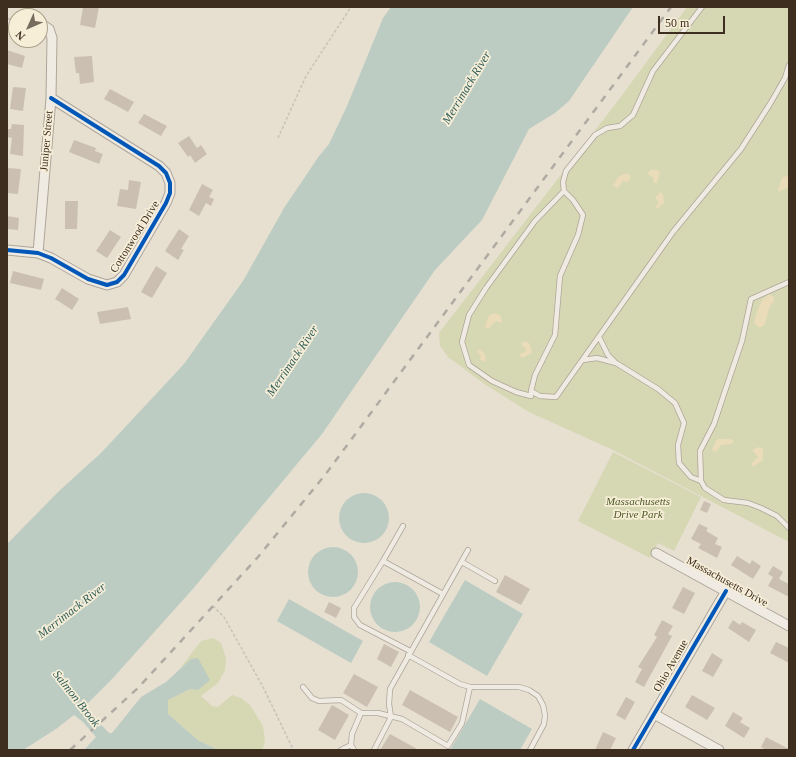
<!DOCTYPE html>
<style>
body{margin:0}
#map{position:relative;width:796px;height:757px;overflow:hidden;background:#e7e0d1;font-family:"Times New Roman",serif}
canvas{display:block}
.frame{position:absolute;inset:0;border:8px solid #3d2e20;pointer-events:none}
.north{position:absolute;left:8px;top:8px;width:40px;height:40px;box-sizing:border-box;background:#f7eed8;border:1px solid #ada18e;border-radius:50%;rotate:225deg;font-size:11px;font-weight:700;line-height:16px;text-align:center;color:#3d2e20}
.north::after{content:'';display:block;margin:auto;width:14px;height:18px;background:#786c5e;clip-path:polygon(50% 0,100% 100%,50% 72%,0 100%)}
.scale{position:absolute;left:658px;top:16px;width:67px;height:18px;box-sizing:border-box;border:2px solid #3d2e20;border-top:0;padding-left:5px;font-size:12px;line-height:14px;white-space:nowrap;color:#3d2e20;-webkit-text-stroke:3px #f7eed8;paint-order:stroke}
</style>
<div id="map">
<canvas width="796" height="757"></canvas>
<div class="frame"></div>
<div class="north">N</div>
<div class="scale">50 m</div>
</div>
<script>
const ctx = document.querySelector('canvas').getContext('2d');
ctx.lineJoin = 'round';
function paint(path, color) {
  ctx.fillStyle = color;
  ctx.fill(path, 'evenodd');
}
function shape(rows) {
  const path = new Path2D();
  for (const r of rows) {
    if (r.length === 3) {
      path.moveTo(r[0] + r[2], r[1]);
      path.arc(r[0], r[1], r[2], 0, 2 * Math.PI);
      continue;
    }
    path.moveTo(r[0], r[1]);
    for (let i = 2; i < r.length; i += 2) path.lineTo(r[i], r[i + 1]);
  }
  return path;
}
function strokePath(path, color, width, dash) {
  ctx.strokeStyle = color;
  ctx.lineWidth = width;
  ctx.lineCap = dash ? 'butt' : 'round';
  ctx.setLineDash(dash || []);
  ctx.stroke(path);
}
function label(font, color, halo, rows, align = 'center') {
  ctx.font = font + ' "Times New Roman",serif';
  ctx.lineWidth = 3.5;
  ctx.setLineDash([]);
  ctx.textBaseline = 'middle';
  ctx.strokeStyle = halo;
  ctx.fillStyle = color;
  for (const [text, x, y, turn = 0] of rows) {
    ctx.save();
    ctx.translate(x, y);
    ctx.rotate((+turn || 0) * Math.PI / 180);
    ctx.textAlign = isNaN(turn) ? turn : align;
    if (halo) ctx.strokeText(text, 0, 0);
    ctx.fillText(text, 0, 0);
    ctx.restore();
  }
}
const green = shape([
 [687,7,789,7,789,542,611,449,529,412,486,385,448,357,440,346,439,333,620,98],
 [613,452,701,497,674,551,658,543,650,558,578,521],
 [213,638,221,643,226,658,225,670,218,683,201,696,212,706,218,707,232,695,241,698,250,705,263,726,265,742,262,750,219,750,199,741,168,714,168,700,190,689,198,690,191,659,178,671,201,641]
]);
const sand = shape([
 [650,170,657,170,660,172,657,183,654,183,653,177,647,174],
 [627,173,631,176,628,182,623,181,618,188,613,186,618,177],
 [789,175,789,187,779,192,778,190,782,178],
 [660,192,663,194,664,203,657,209,655,207,658,204,658,201,655,198],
 [769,294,774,297,774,301,769,308,765,324,762,327,758,327,754,323,756,314,762,300],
 [496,313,501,316,502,323,496,321,489,328,486,328,485,326,489,315],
 [526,341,530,344,532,353,522,358,519,354,525,352,526,350,525,347,523,347,521,343],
 [480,349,486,356,485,362,480,360,481,355,477,352],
 [717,439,730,439,734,441,731,444,721,445,717,451,714,452,712,449],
 [759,447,763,449,763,460,753,467,751,464,758,457,752,450]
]);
const water = shape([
 [391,7,633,7,569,101,555,113,529,129,482,220,435,270,322,434,192,590,113,678,84,707,109,733,112,733,141,697,166,682,191,659,198,658,210,680,198,690,190,689,168,700,168,714,199,741,219,750,84,750,96,737,83,722,74,715,56,729,23,750,7,750,7,544,59,491,101,453,184,364,243,281,284,208,319,156,329,144,347,106,383,18],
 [364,518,25],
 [333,572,25],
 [465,580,523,614,487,676,429,642],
 [395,607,25],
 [289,599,363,641,351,663,277,621],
 [480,699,532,729,520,750,450,750]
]);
const building = shape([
 [83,7,99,7,95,28,80,25],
 [7,50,25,56,22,68,7,64],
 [92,56,94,82,80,84,79,73,76,73,74,57],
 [13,87,26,88,23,111,10,109],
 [110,89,134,102,128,112,104,99],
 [144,114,167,126,161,136,138,123],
 [12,124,24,125,23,156,10,154,12,138,7,137,7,129,11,129],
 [189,136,197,148,201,145,207,154,195,163,190,155,188,157,178,143],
 [74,140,96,148,95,151,103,154,99,164,69,152],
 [7,168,21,169,18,194,7,193],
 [129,180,141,182,136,209,117,206,120,189,128,190],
 [202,184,213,190,209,197,214,199,211,206,206,203,199,216,189,210],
 [65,201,78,201,77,229,65,229],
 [7,216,19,218,18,230,7,229],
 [179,229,189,236,181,249,184,250,178,260,165,251],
 [110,230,121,237,107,258,96,251],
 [156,266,167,273,152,298,141,292],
 [13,271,44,279,41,290,10,283],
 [62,288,79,299,72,310,55,299],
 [128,307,131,319,100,324,97,312],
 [704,501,711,504,707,513,700,510],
 [699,524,708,528,706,531,718,538,715,544,722,547,717,558,698,548,701,544,691,539],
 [737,556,750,564,752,560,761,566,753,579,731,565],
 [773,566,783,572,779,579,789,584,789,597,768,586,773,577,768,574],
 [505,575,530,589,521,605,496,592],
 [683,587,695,593,684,614,672,608],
 [329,602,341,608,336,618,324,612],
 [662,620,673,626,668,634,672,636,644,687,635,682,642,669,638,667,657,637,654,635],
 [733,620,740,625,742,622,756,630,749,642,728,628],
 [776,642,789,648,789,663,770,653],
 [384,644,399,652,391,667,377,659],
 [712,653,723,660,713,677,702,671],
 [354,674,378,687,367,707,343,693],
 [410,690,458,717,450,732,402,705],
 [692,695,715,708,707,720,685,707],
 [626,697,635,702,625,720,616,715],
 [332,705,349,715,335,740,318,730],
 [733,712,743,718,740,722,750,728,744,738,725,726],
 [603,732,616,738,610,750,595,750],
 [390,734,419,750,380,750],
 [766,737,789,749,789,750,766,750,761,747]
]);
const path = shape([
 [278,138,306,76,351,7],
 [213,606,224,617,263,687,292,747,291,750]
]);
const service = shape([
 [564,191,563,182,566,171,595,135,607,128,620,126,633,115,653,71,702,7],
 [789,282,751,299,742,341,725,391,714,424,700,451,701,481,705,488,724,500,748,503,761,508,777,516,789,528],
 [599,337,608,355,615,362],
 [583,360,597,358,616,363,658,389,675,403,684,423,678,445,679,463,691,477,701,481],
 [531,391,531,396,516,392,492,381,469,365,462,342,469,315,486,288,535,221,564,191,573,200,583,215,578,235,560,276,555,335,535,375,531,391,540,396,556,397,673,232,741,149,770,104,785,78,789,65],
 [383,561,403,526],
 [462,562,495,581],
 [410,651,360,625,354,617,354,608,383,561,443,594],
 [408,655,460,684,470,687,519,687,529,690,538,696,543,705,545,715,544,724,530,750],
 [303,687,312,698,319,701,341,700,361,713],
 [341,750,351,745],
 [354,750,351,745,352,734,361,713,378,713,402,719,448,746,462,723,470,687],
 [374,750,391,717,389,704,390,689,468,550]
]);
const minor = shape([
 [7,24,16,24],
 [7,250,38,253,51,258,88,279,107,285,117,282,124,275,166,203,170,193,170,183,166,173,159,166,51,98],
 [38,253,51,98,52,38,49,29,40,23],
 [656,553,789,626],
 [654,714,719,750],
 [633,750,726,591]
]);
const rail = shape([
 [70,750,138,688,258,557,325,475,671,7]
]);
const cycleway = shape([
 [7,250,38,253,51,258,88,279,107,285,117,282,124,275,166,203,170,193,170,183,166,173,159,166,51,98],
 [633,750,726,591]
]);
const streetNames = [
 ["Juniper Street",47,141,-85],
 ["Cottonwood Drive",135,237,-58],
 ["Massachusetts Drive",727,582,29],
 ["Ohio Avenue",671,666,-60]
];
const parkNames = [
 ["Massachusetts",638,502],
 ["Drive Park",638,515]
];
const waterNames = [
 ["Merrimack River",467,88,-59],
 ["Merrimack River",293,361,-56],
 ["Merrimack River",72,611,-38],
 ["Salmon Brook",76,699,52]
];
paint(green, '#d6d7b3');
paint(sand, '#eadcb9');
paint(water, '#bcccc2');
paint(building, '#cbbfb2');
strokePath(service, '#ada599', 6);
strokePath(minor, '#ada599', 11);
strokePath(path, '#c8c2b9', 1.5, [3, 2]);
strokePath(service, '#efebe3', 4.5);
strokePath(minor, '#efebe3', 9);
strokePath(rail, '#afaaa2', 2.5, [7, 7]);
strokePath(cycleway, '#0057b8', 4);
label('11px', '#3d2e20', '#f7eed8', streetNames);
label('italic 11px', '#4d5a26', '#f7eed8', parkNames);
label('italic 12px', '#2f5d5a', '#f7eed8', waterNames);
</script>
